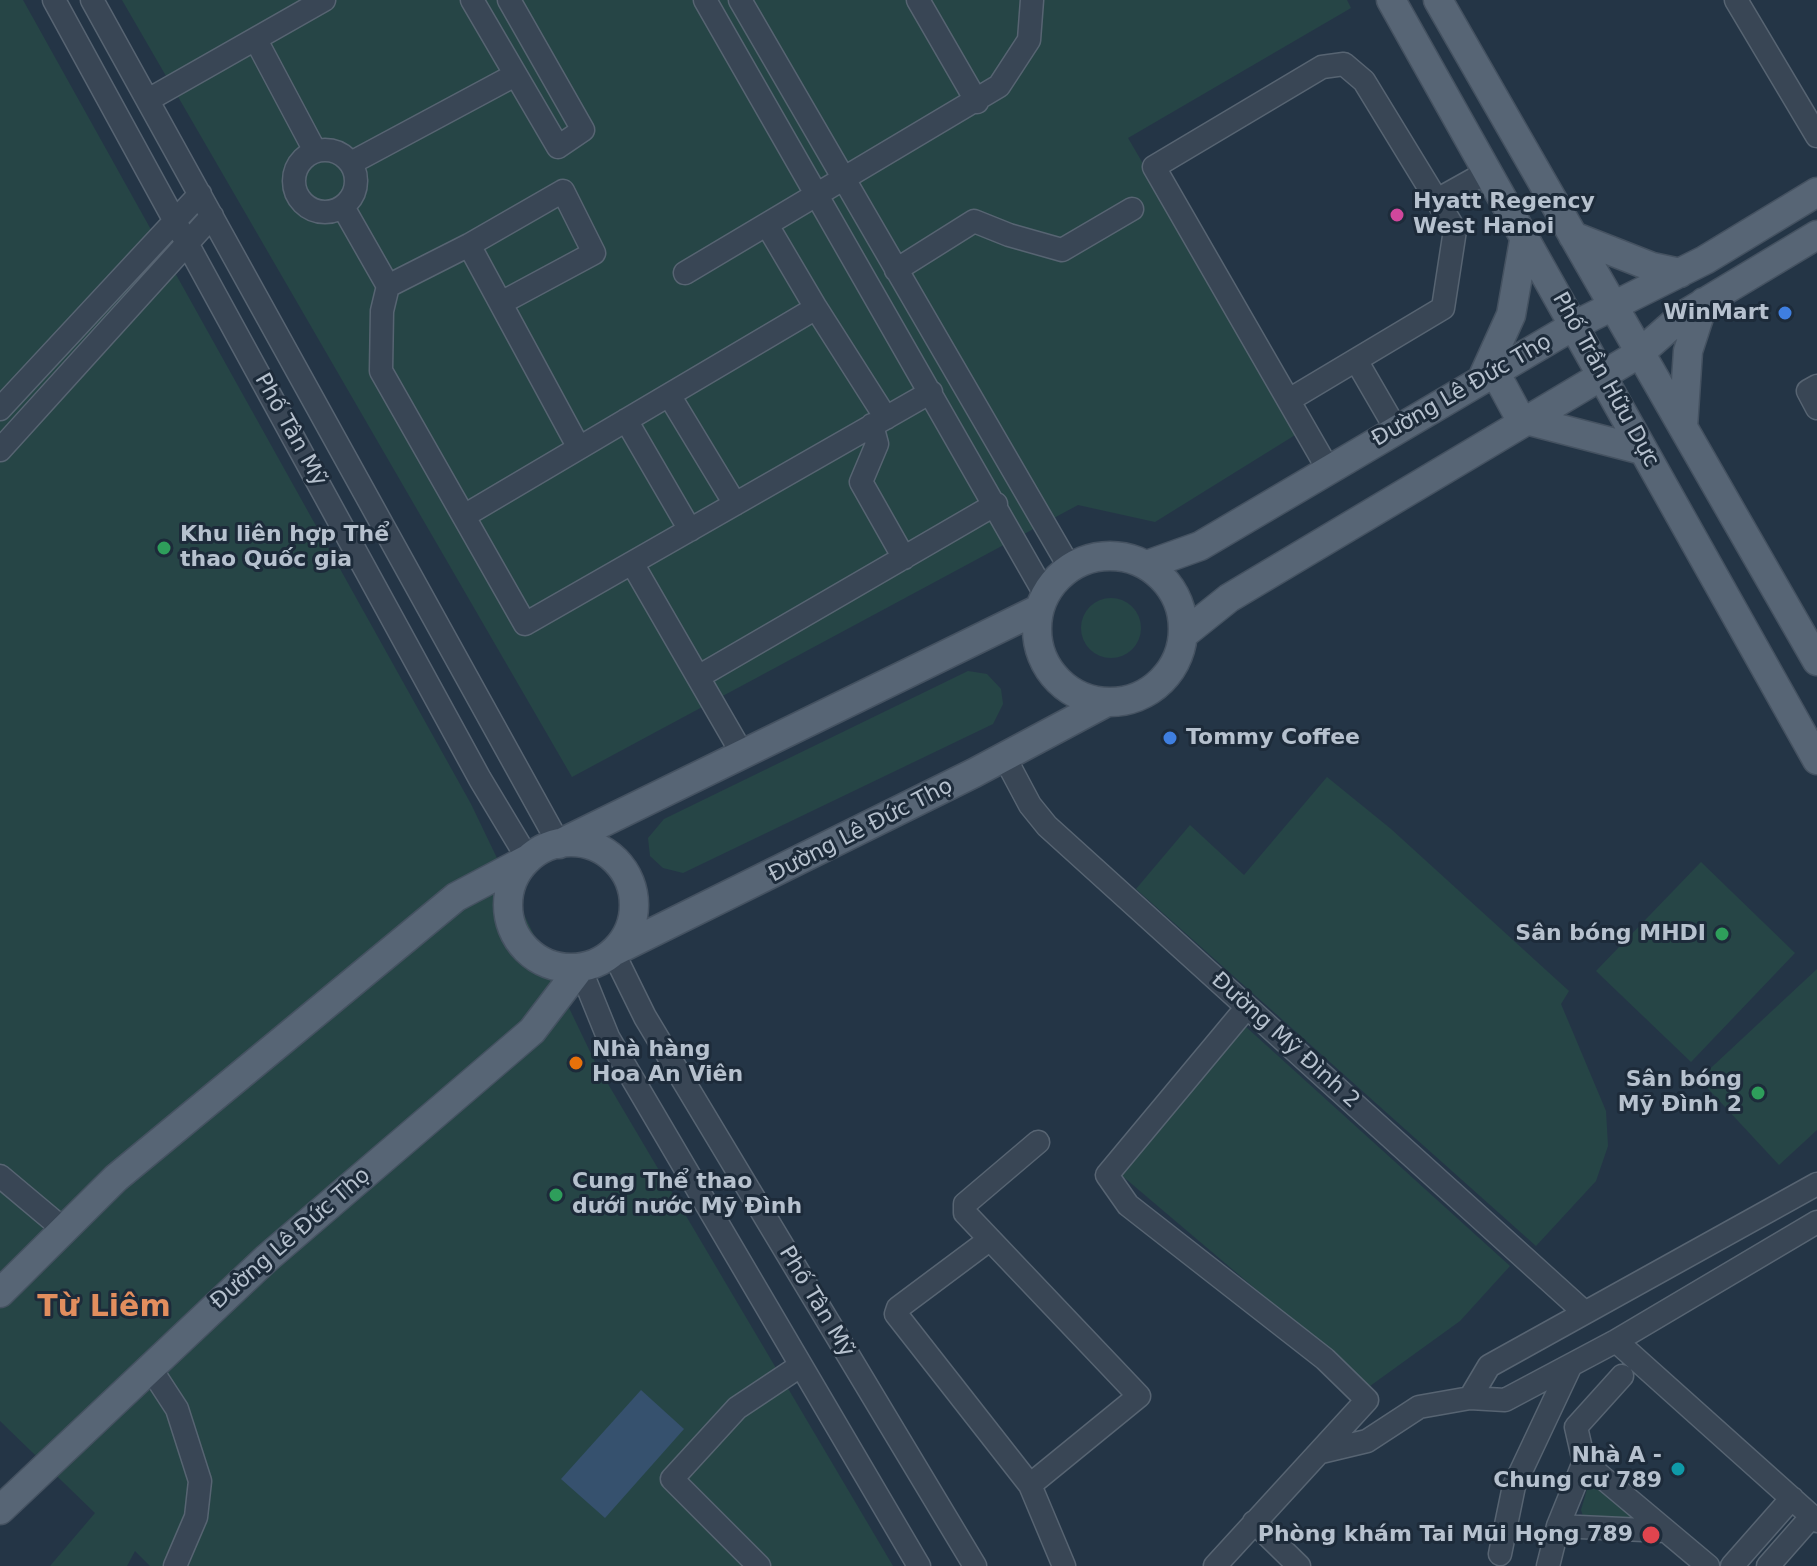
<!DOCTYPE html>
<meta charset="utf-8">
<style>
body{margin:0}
canvas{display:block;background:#243546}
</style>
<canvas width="1817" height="1566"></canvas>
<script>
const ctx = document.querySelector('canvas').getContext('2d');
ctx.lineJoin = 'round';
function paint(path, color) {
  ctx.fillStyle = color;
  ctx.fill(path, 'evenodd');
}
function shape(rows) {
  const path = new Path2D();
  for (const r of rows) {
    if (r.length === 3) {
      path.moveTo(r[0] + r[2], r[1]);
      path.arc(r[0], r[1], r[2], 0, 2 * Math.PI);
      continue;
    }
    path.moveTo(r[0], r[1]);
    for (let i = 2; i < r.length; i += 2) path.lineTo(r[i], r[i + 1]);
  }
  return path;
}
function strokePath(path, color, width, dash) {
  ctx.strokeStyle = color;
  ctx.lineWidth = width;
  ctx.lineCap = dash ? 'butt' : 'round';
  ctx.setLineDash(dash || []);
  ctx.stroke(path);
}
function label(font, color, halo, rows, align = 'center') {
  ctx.font = font + ' "DejaVu Sans",sans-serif';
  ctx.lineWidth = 6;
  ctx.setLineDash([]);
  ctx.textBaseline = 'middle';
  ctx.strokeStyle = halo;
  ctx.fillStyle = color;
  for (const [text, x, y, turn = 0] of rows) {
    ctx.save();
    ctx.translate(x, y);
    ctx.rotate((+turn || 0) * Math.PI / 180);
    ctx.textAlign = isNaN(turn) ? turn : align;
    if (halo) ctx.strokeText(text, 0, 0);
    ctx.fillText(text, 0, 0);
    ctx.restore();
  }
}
const green = shape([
 [0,0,23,0,471,804,595,1062,893,1566,150,1566,135,1551,127,1566,50,1566,95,1513,0,1421],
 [122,0,1347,0,1351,8,1128,138,1300,432,1155,522,1078,505,572,777],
 [1111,628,30],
 [968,671,987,674,1001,689,1003,704,993,724,683,873,663,868,650,856,648,838,664,819],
 [1327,777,1391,829,1569,991,1561,1004,1606,1111,1608,1146,1596,1181,1536,1246,1136,889,1190,825,1244,875],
 [1701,862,1795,953,1691,1062,1596,971],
 [1817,969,1817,1130,1779,1165,1699,1079],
 [1245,1026,1510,1266,1460,1321,1370,1386,1120,1174],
 [1590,1479,1631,1516,1629,1520,1583,1516,1581,1510]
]);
const water = shape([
 [641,1390,684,1429,605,1518,561,1479]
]);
const minor = shape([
 [54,0,480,779,528,859],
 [92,0,559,844],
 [472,0,558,147,583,130,509,0],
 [705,0,1045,594],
 [740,0,1070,568],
 [918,0,977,102],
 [1736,0,1817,136],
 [256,40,315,151],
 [148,100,324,0],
 [325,181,31],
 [351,163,515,75],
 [1437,200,1489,171],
 [343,207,388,286,382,311,381,371,525,624,931,392],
 [767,225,816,308],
 [896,270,974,221,1009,235,1062,250,1132,209],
 [685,273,999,86,1029,40,1032,0],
 [388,286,469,245],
 [501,303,594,253,563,191,469,245,579,448],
 [1356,360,1396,429],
 [1817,386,1808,391,1817,408],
 [669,395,735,504],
 [1289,400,1443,308,1455,230,1364,81,1344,64,1322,67,1154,167,1328,469],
 [0,409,200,194],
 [626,420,690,530],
 [872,425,877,444,861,482,904,558],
 [0,450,212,216],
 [464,516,816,308,886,418],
 [632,563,743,755],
 [698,677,996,504],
 [1005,758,1030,805,1047,826,1583,1311],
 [613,952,645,1017,975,1566],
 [580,968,608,1037,919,1566],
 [1038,1142,965,1204,965,1213,1139,1396,1030,1485,1064,1566],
 [0,1176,62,1228],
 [1817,1184,1489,1366,1470,1398,1505,1400,1616,1341,1817,1222],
 [989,1240,898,1308,896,1314,1030,1485],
 [1616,1341,1817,1521],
 [149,1366,177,1409,200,1481,196,1517,175,1566],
 [1622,1376,1576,1427,1584,1462,1708,1566],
 [1321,1452,1367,1441,1419,1407,1470,1398],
 [1584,1462,1558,1526,1665,1531],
 [1254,1522,1299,1566],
 [1500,1554,1514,1486,1570,1367],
 [759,1566,672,1479,737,1408,800,1366],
 [1215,1566,1367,1400,1325,1359,1128,1205,1107,1175,1247,1007],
 [1548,1566,1558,1526],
 [1732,1566,1792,1498],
 [1768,1566,1812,1516]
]);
const major = shape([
 [1391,0,1817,760],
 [1438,0,1817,661],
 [1573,236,1652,267,1680,273],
 [1495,372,1522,422],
 [1482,379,1511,315,1525,235],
 [1526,420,1642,450],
 [1683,427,1688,351,1704,302],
 [1110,629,73],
 [1147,565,1200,546,1575,325,1705,260,1817,192],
 [1184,634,1229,598,1640,353,1682,316,1817,235],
 [571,905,63],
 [559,844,1039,609],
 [613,952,974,773,1105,703],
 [0,1293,116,1178,456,897,528,859],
 [0,1510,266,1259,532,1031,580,968]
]);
const markers = [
 [1397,215,8,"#d1479c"],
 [1785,313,8,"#3f7fe0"],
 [164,548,8,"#2e9e5b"],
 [1170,738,8,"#3f7fe0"],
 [1722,934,8,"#2e9e5b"],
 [576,1063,8,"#e8710a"],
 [1758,1093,8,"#2e9e5b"],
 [556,1195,8,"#2e9e5b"],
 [1678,1469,8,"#0f9aa8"],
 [1651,1535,10,"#e0444e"]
];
const poiNames = [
 ["Hyatt Regency",1413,202],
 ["West Hanoi",1413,227],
 ["WinMart",1769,313,"right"],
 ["Khu liên hợp Thể",180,535],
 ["thao Quốc gia",180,560],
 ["Tommy Coffee",1186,738],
 ["Sân bóng MHDI",1706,934,"right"],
 ["Nhà hàng",592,1050],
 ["Hoa An Viên",592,1075],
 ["Sân bóng",1742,1080,"right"],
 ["Mỹ Đình 2",1742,1105,"right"],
 ["Cung Thể thao",572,1182],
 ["dưới nước Mỹ Đình",572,1207],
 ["Nhà A -",1662,1456,"right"],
 ["Chung cư 789",1662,1481,"right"],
 ["Phòng khám Tai Mũi Họng 789",1633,1535,"right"]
];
const streetNames = [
 ["Phố Trần Hữu Dực",1605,380,61],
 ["Đường Lê Đức Thọ",1462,391,-30],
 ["Phố Tân Mỹ",290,430,61],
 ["Đường Lê Đức Thọ",861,831,-27],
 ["Đường Mỹ Đình 2",1285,1041,42],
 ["Đường Lê Đức Thọ",291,1239,-41],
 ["Phố Tân Mỹ",816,1302,59]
];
const districtNames = [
 ["Từ Liêm",104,1308]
];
paint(green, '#264546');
paint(water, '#36516e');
strokePath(minor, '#576472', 25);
strokePath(major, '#455261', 31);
strokePath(minor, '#394655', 22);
strokePath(major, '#576575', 28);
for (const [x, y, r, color] of markers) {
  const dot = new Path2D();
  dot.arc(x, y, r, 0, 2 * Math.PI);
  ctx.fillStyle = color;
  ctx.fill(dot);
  strokePath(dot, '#1d2b3a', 3);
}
label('bold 22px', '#b6c1ce', '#1d2b3a', poiNames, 'left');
label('22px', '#b6c1ce', '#1d2b3a', streetNames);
label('bold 30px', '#e28e5e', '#1d2b3a', districtNames);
</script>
